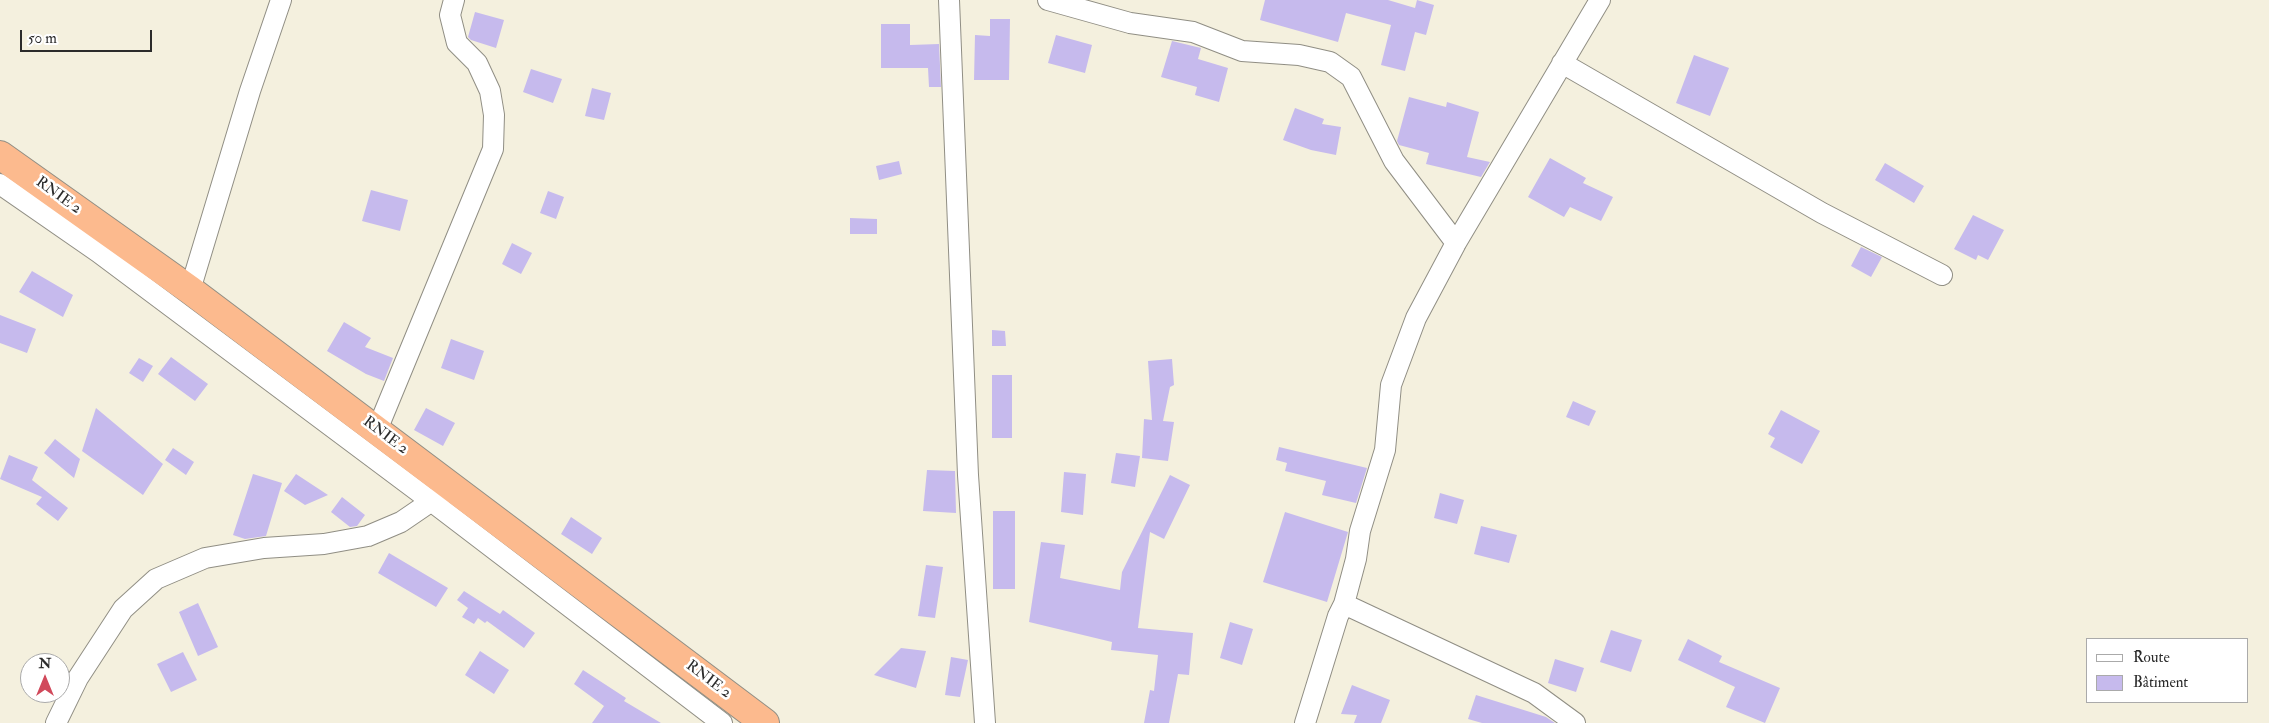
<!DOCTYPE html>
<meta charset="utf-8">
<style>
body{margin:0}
#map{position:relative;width:2269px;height:723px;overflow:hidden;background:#f4f0de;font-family:"IM FELL Double Pica",serif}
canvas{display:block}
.legend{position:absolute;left:2086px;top:638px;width:162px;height:65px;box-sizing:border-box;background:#fff;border:1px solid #aaa;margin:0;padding:6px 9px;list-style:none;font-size:15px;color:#2b2b2b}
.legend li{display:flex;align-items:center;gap:10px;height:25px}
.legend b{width:25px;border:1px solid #aaa}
.north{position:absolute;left:20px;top:653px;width:50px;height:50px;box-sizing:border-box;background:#fff;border:1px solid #aaa;border-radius:50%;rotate:0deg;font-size:14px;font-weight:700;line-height:20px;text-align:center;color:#2b2b2b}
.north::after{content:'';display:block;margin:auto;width:18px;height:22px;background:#d1495b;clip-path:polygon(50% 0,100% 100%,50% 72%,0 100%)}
.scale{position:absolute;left:20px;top:30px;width:132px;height:22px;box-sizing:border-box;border:2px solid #2b2b2b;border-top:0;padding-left:6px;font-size:15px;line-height:18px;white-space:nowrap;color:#2b2b2b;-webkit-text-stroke:4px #fff;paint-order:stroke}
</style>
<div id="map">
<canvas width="2269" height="723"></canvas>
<ul class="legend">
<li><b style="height:6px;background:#fff"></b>Route</li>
<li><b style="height:14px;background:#c6baed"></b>Bâtiment</li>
</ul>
<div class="north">N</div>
<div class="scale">50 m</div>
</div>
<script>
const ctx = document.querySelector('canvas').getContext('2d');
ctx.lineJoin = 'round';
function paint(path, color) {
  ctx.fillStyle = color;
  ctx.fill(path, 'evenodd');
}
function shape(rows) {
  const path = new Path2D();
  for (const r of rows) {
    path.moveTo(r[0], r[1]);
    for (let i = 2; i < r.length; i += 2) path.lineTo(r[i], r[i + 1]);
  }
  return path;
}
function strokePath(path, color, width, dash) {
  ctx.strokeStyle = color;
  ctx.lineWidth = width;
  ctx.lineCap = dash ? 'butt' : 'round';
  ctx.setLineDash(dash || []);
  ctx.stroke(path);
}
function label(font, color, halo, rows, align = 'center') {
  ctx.font = font + ' "IM FELL Double Pica",serif';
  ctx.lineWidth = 5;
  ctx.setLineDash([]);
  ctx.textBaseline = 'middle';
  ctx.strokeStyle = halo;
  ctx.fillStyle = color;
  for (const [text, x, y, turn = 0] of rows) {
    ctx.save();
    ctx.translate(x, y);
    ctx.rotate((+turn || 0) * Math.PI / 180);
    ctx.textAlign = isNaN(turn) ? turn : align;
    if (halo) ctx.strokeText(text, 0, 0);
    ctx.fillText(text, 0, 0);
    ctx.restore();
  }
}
const building = shape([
 [1265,0,1388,0,1415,8,1417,0,1434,5,1426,35,1415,32,1405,71,1381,65,1391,25,1346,13,1338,42,1260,20],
 [475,12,504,20,496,48,471,40,468,37],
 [990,19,1010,19,1009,80,974,80,975,35,990,36],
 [881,24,910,24,910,45,939,44,941,87,929,87,928,68,881,68],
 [1056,35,1092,45,1085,73,1048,63],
 [1172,41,1201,48,1198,59,1228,68,1219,102,1195,95,1197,87,1161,77],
 [1694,55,1729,68,1710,116,1676,103],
 [531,69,562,79,553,103,523,92],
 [592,88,611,93,604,120,585,116],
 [1409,97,1446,107,1447,102,1479,112,1467,157,1490,162,1481,177,1426,164,1429,153,1399,145,1397,141],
 [1295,108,1324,119,1322,124,1341,127,1336,155,1311,150,1283,140],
 [1550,158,1586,178,1583,183,1613,197,1601,221,1570,207,1564,217,1528,197],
 [899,161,902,174,879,180,876,166],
 [1885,163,1924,186,1914,203,1875,180],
 [371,190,408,200,400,231,362,221],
 [548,191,564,197,556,219,540,213],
 [1973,215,2004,230,1988,260,1978,255,1976,260,1954,249],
 [850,218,877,219,877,234,850,234],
 [512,243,532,253,521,274,502,264],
 [1861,247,1882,257,1871,277,1851,266],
 [32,271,73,295,63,317,19,292],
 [0,315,36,329,27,353,0,343],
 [344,322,371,338,365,347,393,358,384,381,366,374,327,351],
 [992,330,1005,331,1006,346,992,346],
 [451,339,484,351,474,380,441,368],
 [171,357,208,384,195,401,158,374],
 [139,358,153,366,143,382,129,373],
 [1172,359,1174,385,1170,387,1163,421,1174,422,1168,461,1142,458,1144,419,1152,420,1148,361],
 [992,375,1012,375,1012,438,992,438],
 [1573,401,1596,411,1589,426,1566,417],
 [96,408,163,464,143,495,82,451],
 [426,408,455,423,443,446,414,430],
 [1781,410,1820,431,1802,464,1770,447,1775,438,1768,434],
 [55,439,80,459,74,478,44,453],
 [1279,447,1367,468,1356,503,1322,495,1326,481,1285,471,1287,463,1276,460],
 [173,448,194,462,186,475,165,460],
 [1116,453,1140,456,1135,487,1111,483],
 [9,455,38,467,32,480,68,508,58,521,36,504,42,497,0,479],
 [927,470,955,471,956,513,923,511],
 [1064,472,1086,474,1083,515,1061,512],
 [253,474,282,483,266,536,245,539,233,535],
 [296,474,328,495,305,505,284,491],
 [1170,475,1190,485,1164,539,1150,532,1138,628,1193,633,1189,675,1178,674,1169,723,1144,723,1150,690,1154,691,1158,655,1111,650,1112,642,1029,622,1041,542,1065,545,1060,578,1120,590,1122,572],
 [1440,493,1464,500,1457,524,1434,518],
 [342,497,365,515,357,526,350,527,331,512],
 [993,511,1015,511,1015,589,993,589],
 [1285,512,1348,532,1327,602,1263,582],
 [571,517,602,538,592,554,561,534],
 [1481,526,1517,535,1509,563,1474,554],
 [389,553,448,588,436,607,378,573],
 [926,565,943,567,935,618,918,616],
 [464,591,500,614,503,610,535,633,524,648,487,621,485,623,478,618,474,624,462,617,468,608,457,600],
 [198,603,218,647,198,656,179,612],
 [1230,622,1253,629,1242,665,1220,658],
 [1611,630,1642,640,1631,672,1600,662],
 [1688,639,1722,656,1719,662,1780,688,1765,723,1726,707,1735,687,1678,660],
 [901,648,926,651,916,688,874,675],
 [480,651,509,670,494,694,465,675],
 [183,652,197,680,171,692,157,664],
 [951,657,968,660,960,697,945,695],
 [1555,659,1584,668,1576,692,1548,683],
 [583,670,626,698,624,701,661,723,592,723,604,706,574,684],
 [1352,685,1390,700,1381,723,1354,723,1357,715,1341,714],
 [1476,695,1546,717,1555,723,1482,723,1468,719]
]);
const minor = shape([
 [949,0,968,475,985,723],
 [1048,0,1130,23,1193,32,1242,51,1299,55,1330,62,1351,77,1394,161,1456,243],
 [1562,63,1822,213,1942,275],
 [0,184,98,252,431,501,722,723],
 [190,290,250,91,281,0],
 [377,430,493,149,494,115,490,91,477,63,457,43,450,15,454,0],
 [1344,604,1534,693,1575,723],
 [56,723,78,678,123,609,156,579,205,558,264,548,324,544,368,536,401,522,442,494],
 [1305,723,1338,616,1344,604,1356,559,1360,531,1385,450,1391,385,1416,318,1456,243,1600,0]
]);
const trunk = shape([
 [0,155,190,290,765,723]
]);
const streetNames = [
 ["RNIE 2",58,196,36],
 ["RNIE 2",385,436,37],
 ["RNIE 2",708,680,37]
];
paint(building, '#c6baed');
strokePath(minor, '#908e84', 22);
strokePath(trunk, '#908e84', 30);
strokePath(minor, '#fff', 20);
strokePath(trunk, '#fcba8e', 28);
label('15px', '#2b2b2b', '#fff', streetNames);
</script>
